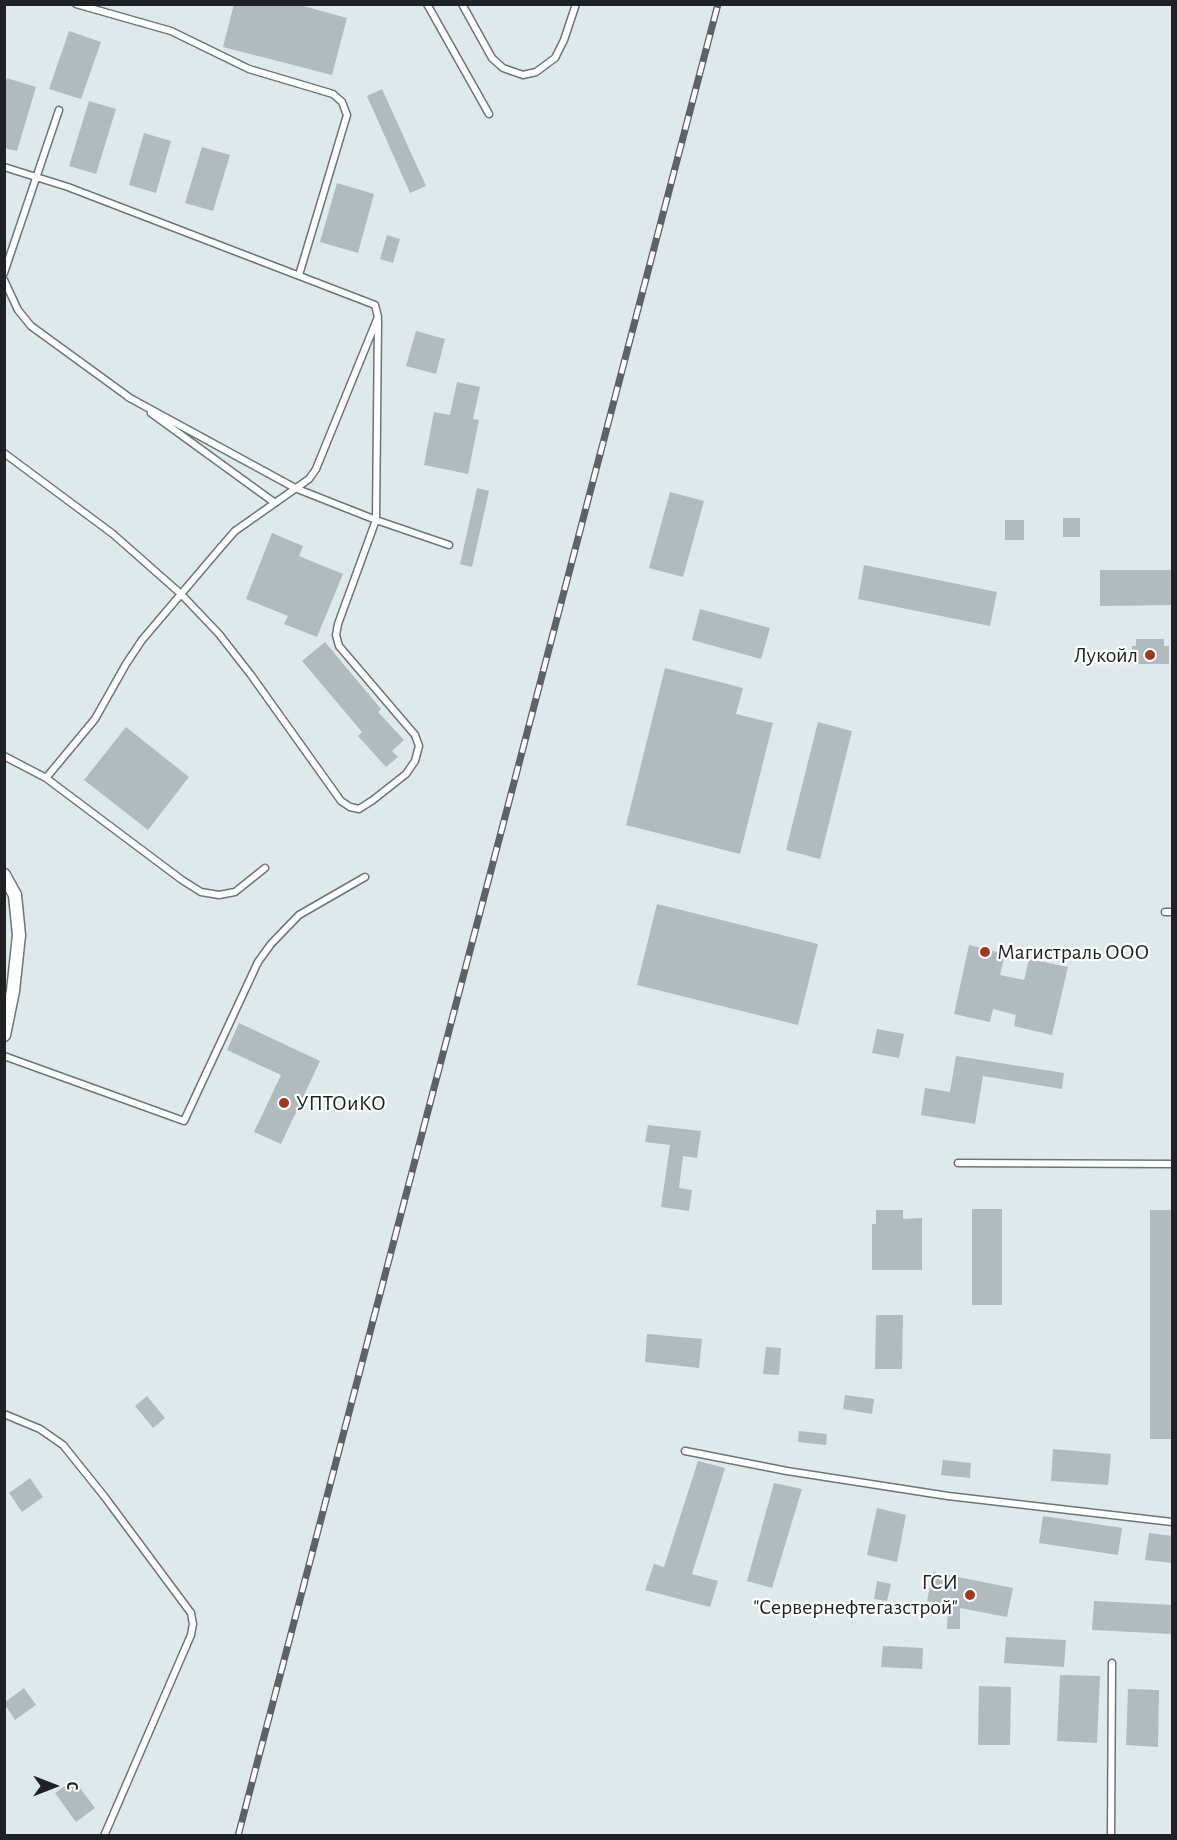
<!DOCTYPE html>
<meta charset="utf-8">
<style>
body{margin:0}
#map{position:relative;width:1177px;height:1840px;overflow:hidden;background:#dfe9eb;font-family:"Alegreya Sans",sans-serif}
canvas{display:block}
.frame{position:absolute;inset:0;border:6px solid #1e2223;pointer-events:none}
.north{position:absolute;left:24px;top:1756px;width:60px;height:60px;-webkit-text-stroke:4px #fff;paint-order:stroke;rotate:90deg;font-size:16px;font-weight:700;line-height:24px;text-align:center;color:#1e2223}
.north::after{content:'';display:block;margin:auto;width:21px;height:27px;background:#1e2223;clip-path:polygon(50% 0,100% 100%,50% 72%,0 100%)}
</style>
<div id="map">
<canvas width="1177" height="1840"></canvas>
<div class="frame"></div>
<div class="north">С</div>
</div>
<script>
const ctx = document.querySelector('canvas').getContext('2d');
ctx.lineJoin = 'round';
function paint(path, color) {
  ctx.fillStyle = color;
  ctx.fill(path, 'evenodd');
}
function shape(rows) {
  const path = new Path2D();
  for (const r of rows) {
    path.moveTo(r[0], r[1]);
    for (let i = 2; i < r.length; i += 2) path.lineTo(r[i], r[i + 1]);
  }
  return path;
}
function strokePath(path, color, width, dash) {
  ctx.strokeStyle = color;
  ctx.lineWidth = width;
  ctx.lineCap = dash ? 'butt' : 'round';
  ctx.setLineDash(dash || []);
  ctx.stroke(path);
}
function label(font, color, halo, rows, align = 'center') {
  ctx.font = font + ' "Alegreya Sans",sans-serif';
  ctx.lineWidth = 4.5;
  ctx.setLineDash([]);
  ctx.textBaseline = 'middle';
  ctx.strokeStyle = halo;
  ctx.fillStyle = color;
  for (const [text, x, y, turn = 0] of rows) {
    ctx.save();
    ctx.translate(x, y);
    ctx.rotate((+turn || 0) * Math.PI / 180);
    ctx.textAlign = isNaN(turn) ? turn : align;
    if (halo) ctx.strokeText(text, 0, 0);
    ctx.fillText(text, 0, 0);
    ctx.restore();
  }
}
const building = shape([
 [234,4,296,4,347,18,332,75,223,47],
 [69,31,101,42,81,99,49,89],
 [7,78,36,87,17,151,4,148,4,86],
 [382,89,426,186,410,193,367,96],
 [89,101,116,109,96,174,69,166],
 [144,133,171,141,156,193,129,185],
 [202,147,230,155,213,211,185,203],
 [337,183,374,194,358,253,320,242],
 [387,235,400,239,393,263,380,259],
 [416,331,445,339,436,374,406,366],
 [457,382,480,387,473,419,479,420,468,474,424,465,434,412,450,415],
 [477,488,489,491,472,567,460,564],
 [670,492,704,501,683,577,649,568],
 [1063,518,1080,518,1080,537,1063,537],
 [1005,520,1024,520,1024,540,1005,540],
 [272,533,303,546,299,556,343,574,317,637,284,624,288,616,246,599],
 [864,565,997,592,990,626,858,599],
 [1100,570,1173,570,1173,605,1100,606],
 [700,609,770,628,761,659,692,640],
 [1136,639,1164,639,1164,646,1169,646,1169,664,1132,664,1132,646,1136,646],
 [325,642,381,709,378,712,404,740,392,751,398,757,386,767,358,736,362,732,302,661],
 [665,668,743,688,736,714,773,723,740,854,626,825],
 [818,722,852,731,820,859,786,850],
 [126,727,189,777,148,830,84,780],
 [657,904,818,944,798,1025,637,985],
 [969,945,1005,954,1000,975,1024,980,1029,959,1068,967,1052,1035,1014,1026,1016,1015,993,1009,990,1022,954,1014],
 [239,1023,320,1061,281,1144,254,1132,281,1075,227,1050],
 [877,1029,904,1034,899,1058,872,1053],
 [956,1056,1064,1073,1062,1089,983,1076,975,1124,921,1115,925,1088,950,1092],
 [648,1125,701,1131,697,1158,683,1156,679,1188,692,1190,689,1211,661,1207,670,1145,645,1142],
 [972,1209,1002,1209,1002,1305,972,1305],
 [876,1210,903,1210,903,1219,922,1218,922,1270,872,1270,872,1224,876,1224],
 [1150,1210,1173,1210,1173,1439,1150,1439],
 [876,1315,903,1315,902,1369,875,1369],
 [647,1334,702,1339,699,1368,645,1362],
 [766,1347,781,1348,779,1375,763,1374],
 [845,1395,874,1399,872,1414,843,1409],
 [147,1396,165,1418,153,1428,135,1406],
 [799,1431,827,1434,826,1445,798,1442],
 [1053,1449,1111,1454,1108,1485,1051,1481],
 [943,1460,971,1463,970,1478,941,1475],
 [698,1461,725,1468,692,1574,718,1581,710,1607,645,1590,654,1564,664,1567],
 [30,1478,43,1497,22,1512,9,1493],
 [774,1483,802,1489,772,1588,747,1581],
 [877,1508,906,1515,897,1562,867,1555],
 [1043,1516,1122,1528,1118,1555,1039,1543],
 [1149,1533,1173,1536,1173,1563,1145,1560],
 [933,1572,1013,1588,1007,1617,960,1608,960,1629,947,1629,948,1605,927,1601],
 [877,1581,891,1584,887,1601,874,1599],
 [1094,1601,1173,1605,1173,1634,1092,1630],
 [1006,1637,1066,1640,1064,1667,1004,1663],
 [883,1646,923,1648,922,1669,881,1667],
 [1060,1675,1100,1676,1097,1743,1057,1741],
 [979,1686,1011,1687,1010,1745,978,1745],
 [24,1688,36,1705,15,1720,4,1703],
 [1128,1689,1159,1690,1158,1747,1126,1745],
 [74,1780,95,1808,76,1822,55,1793]
]);
const lane = shape([
 [76,4,171,31,249,69,333,94,342,102,347,115,299,275],
 [427,4,489,114],
 [462,4,492,58,503,68,523,75,536,72,555,58,564,40,576,4],
 [4,167,68,187,375,305,378,317,316,469,309,479,235,531,221,547,142,640,126,664,95,719,46,778],
 [4,273,59,110],
 [4,280,18,310,31,326,130,398],
 [378,320,376,520,449,545],
 [151,413,275,503],
 [4,453,113,534,181,594,219,634,251,675,341,801,350,807,359,809,373,800,406,774,415,761,419,746,415,735,339,646,336,635,338,624,376,520,295,488,128,397],
 [4,756,46,778,182,880,201,892,219,895,235,892,265,868],
 [1165,912,1172,912],
 [4,1056,184,1121,258,962,271,944,299,915,365,877],
 [958,1163,1172,1164],
 [4,1414,40,1429,63,1445,104,1496,191,1613,193,1624,191,1635,104,1836],
 [685,1451,787,1471,948,1496,1172,1522],
 [1111,1836,1112,1663]
]);
const street = shape([
 [4,875,15,895,19,935,13,991,4,1035]
]);
const rail = shape([
 [238,1836,718,4]
]);
const markers = [
 [1150,655,6,"#a13820"],
 [985,952,6,"#a13820"],
 [284,1103,6,"#a13820"],
 [970,1595,6,"#a13820"]
];
const poiNames = [
 ["Лукойл",1138,655],
 ["Магистраль ООО",997,952,"left"],
 ["УПТОиКО",296,1103,"left"],
 ["ГСИ",958,1582],
 ["\"Сервернефтегазстрой\"",958,1607]
];
paint(building, '#b1babc');
strokePath(lane, '#6c7577', 9);
strokePath(street, '#6c7577', 15);
strokePath(lane, '#fff', 6);
strokePath(street, '#fff', 12);
strokePath(rail, '#5d6365', 7);
strokePath(rail, '#fff', 4.5, [14]);
for (const [x, y, r, color] of markers) {
  const dot = new Path2D();
  dot.arc(x, y, r, 0, 2 * Math.PI);
  ctx.fillStyle = color;
  ctx.fill(dot);
  strokePath(dot, '#fff', 2);
}
label('22px', '#1e2223', '#fff', poiNames, 'right');
</script>
